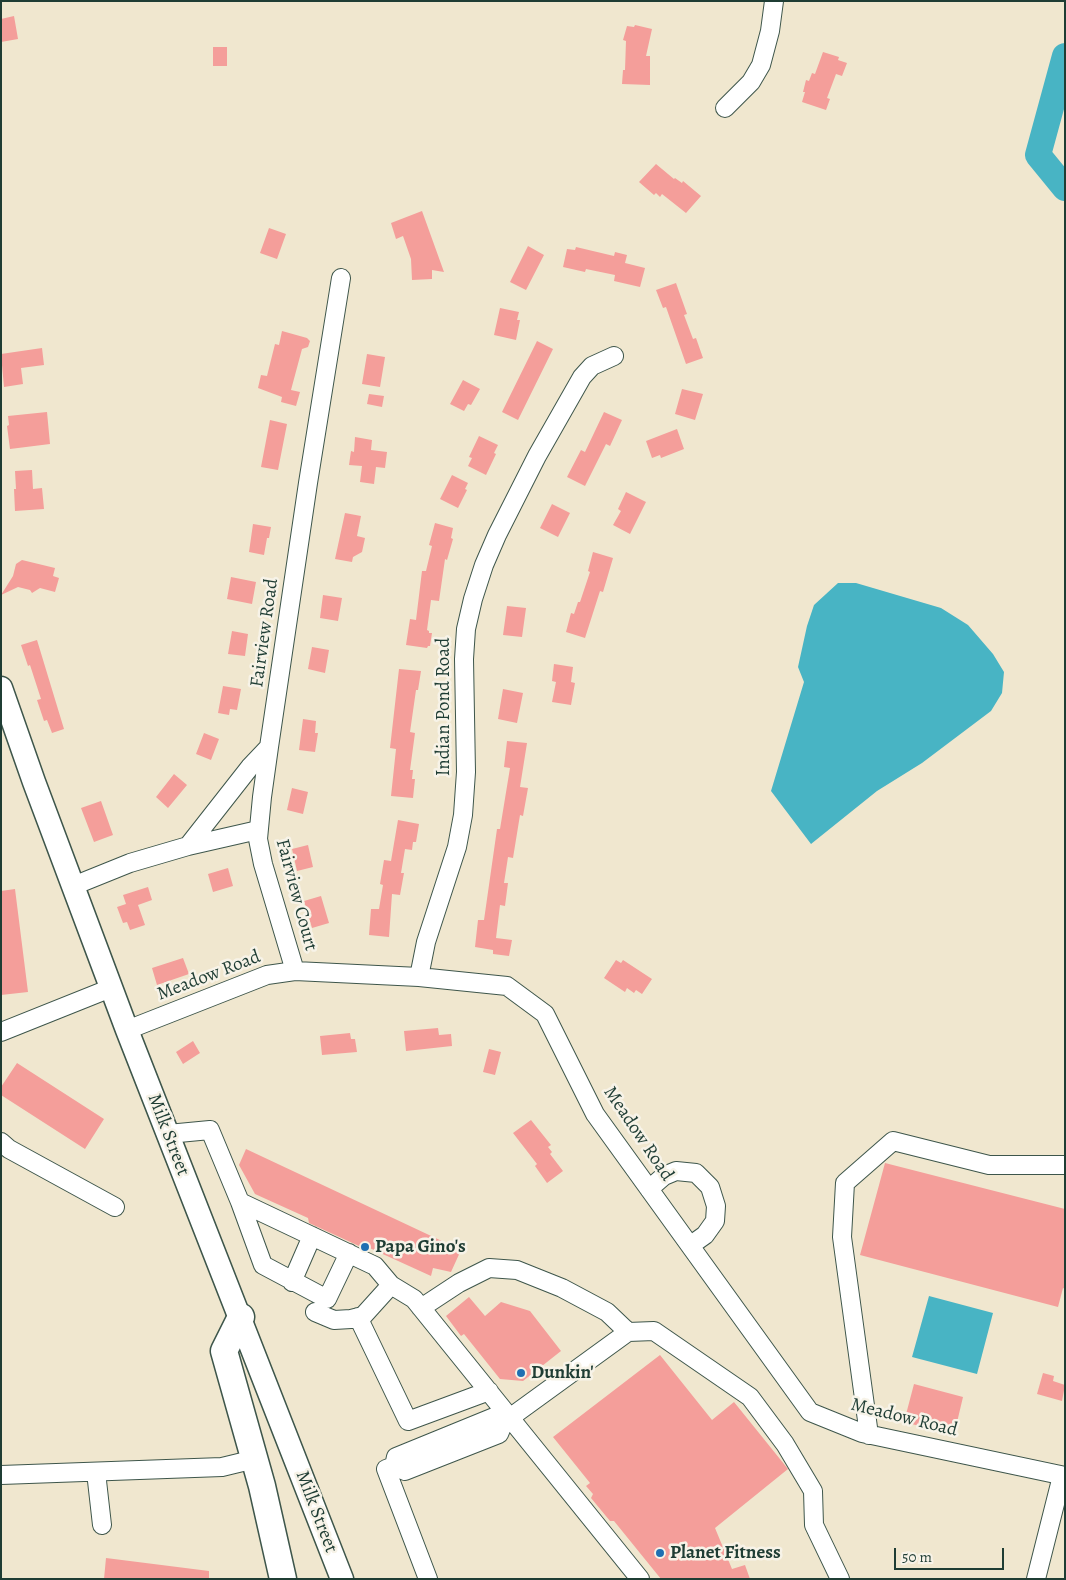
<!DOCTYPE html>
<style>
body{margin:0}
#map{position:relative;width:1066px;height:1580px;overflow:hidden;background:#f0e7cf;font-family:Alegreya,serif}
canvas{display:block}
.frame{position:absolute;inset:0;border:2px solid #1f3d34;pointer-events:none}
.scale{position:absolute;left:894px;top:1548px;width:110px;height:22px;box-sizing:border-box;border:2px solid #1f3d34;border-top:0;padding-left:6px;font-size:15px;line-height:18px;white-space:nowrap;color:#1f3d34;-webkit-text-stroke:4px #f7f3e8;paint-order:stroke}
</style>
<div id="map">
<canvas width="1066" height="1580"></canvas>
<div class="frame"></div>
<div class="scale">50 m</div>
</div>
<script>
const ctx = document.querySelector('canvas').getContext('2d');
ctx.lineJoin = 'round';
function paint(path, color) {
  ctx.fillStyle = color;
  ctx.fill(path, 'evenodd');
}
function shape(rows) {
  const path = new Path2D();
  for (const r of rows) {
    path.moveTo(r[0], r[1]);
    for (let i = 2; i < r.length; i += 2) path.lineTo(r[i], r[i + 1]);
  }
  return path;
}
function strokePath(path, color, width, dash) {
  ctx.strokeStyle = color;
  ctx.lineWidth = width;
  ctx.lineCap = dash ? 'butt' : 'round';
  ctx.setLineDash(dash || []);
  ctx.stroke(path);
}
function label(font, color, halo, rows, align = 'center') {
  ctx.font = font + ' Alegreya,serif';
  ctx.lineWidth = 5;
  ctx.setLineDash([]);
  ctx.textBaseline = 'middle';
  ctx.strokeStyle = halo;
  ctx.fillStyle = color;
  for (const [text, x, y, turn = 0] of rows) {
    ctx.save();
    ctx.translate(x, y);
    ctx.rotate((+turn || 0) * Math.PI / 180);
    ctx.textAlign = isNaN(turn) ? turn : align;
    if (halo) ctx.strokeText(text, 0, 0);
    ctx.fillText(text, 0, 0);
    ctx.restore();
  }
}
const water = shape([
 [838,583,856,583,941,608,968,625,993,654,1004,672,1002,693,991,711,922,763,877,791,811,844,771,791,804,682,798,667,807,626,814,605],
 [929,1296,993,1313,977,1374,912,1357]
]);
const river = shape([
 [1065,56,1038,155,1065,188]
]);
const building = shape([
 [14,16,18,39,1,42,1,19],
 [635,25,652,29,646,56,650,56,650,85,622,84,623,70,625,70,626,41,623,40,627,26,634,27],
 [213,47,227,47,227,66,213,66],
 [823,52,839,57,838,60,847,63,842,76,836,74,827,98,830,99,826,110,802,102,805,92,803,92,806,80,809,81,812,73,815,74],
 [656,164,674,179,675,178,682,183,683,181,701,196,686,213,662,194,660,197,656,193,654,195,639,182],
 [422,211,444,272,432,270,432,279,412,280,411,259,403,236,396,239,391,223],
 [269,228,286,234,277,259,260,253],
 [528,246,544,255,526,290,510,282],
 [576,247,614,256,615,252,627,255,625,263,645,268,640,287,614,281,615,275,586,269,585,272,563,267,567,249,575,250],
 [676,283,687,314,684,315,693,339,696,338,703,358,686,364,666,307,663,308,656,290],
 [500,308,519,312,517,320,520,320,516,340,494,335],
 [282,331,307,338,310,341,308,347,302,349,291,390,300,392,296,406,281,402,282,397,258,388,261,375,267,376,275,344,279,345],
 [537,341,553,349,518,420,502,412],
 [42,348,44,365,21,368,23,384,4,387,1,354],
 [367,354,385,357,380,387,362,384],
 [463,380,480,389,471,405,468,404,464,411,450,404],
 [682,389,703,394,695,420,675,414],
 [369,394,384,396,382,407,367,404],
 [47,412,50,444,10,449,7,426,9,425,8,416],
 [604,412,622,420,610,446,606,444,585,486,567,477,581,450,585,452],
 [270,420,287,424,278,470,261,467],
 [677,429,684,449,661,458,660,455,652,458,646,441],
 [479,436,498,445,494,453,496,454,486,475,468,466,472,458,469,457],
 [355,437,372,440,371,450,387,452,385,468,376,467,374,484,360,482,362,466,349,465,351,451,354,452],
 [32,470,33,489,42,488,44,509,15,511,14,489,16,489,15,471],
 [452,475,468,483,465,489,467,490,458,508,440,499],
 [626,492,646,502,630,534,613,525,621,511,618,509],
 [552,504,570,513,558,537,540,528],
 [345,513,361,516,357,536,365,538,362,552,353,557,352,562,335,559],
 [435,523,453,528,451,538,453,539,447,560,445,559,439,601,431,600,427,630,429,631,429,633,432,633,430,646,428,646,427,648,406,645,410,619,416,620,422,571,426,571,432,546,429,545],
 [253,524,271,527,269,538,267,538,264,555,249,552],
 [593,552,613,558,603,592,600,591,585,638,566,632,571,613,574,614,578,602,580,602,590,572,588,571],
 [22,560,55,568,53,576,59,578,55,592,40,588,32,593,30,590,18,587,1,595,13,576,16,564],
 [231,577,256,582,252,604,227,599],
 [323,595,342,598,338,621,320,618],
 [507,606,526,608,522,637,503,635],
 [232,631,248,634,245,656,228,654],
 [37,640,64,729,52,733,47,720,44,721,37,700,41,699,30,665,28,666,21,645],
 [312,647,329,650,325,673,308,669],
 [554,664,573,667,571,682,575,683,571,705,552,702,556,682,552,681],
 [399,669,421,671,418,690,416,690,410,732,415,733,410,770,413,770,412,779,415,779,413,798,391,796,396,749,390,748],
 [223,686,241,689,237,710,230,709,229,715,218,713],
 [503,689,523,693,517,723,498,719],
 [303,719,316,721,315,733,318,733,315,752,299,750],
 [204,733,219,739,211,760,196,754],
 [507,741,527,743,520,787,528,788,523,816,520,815,513,858,508,857,504,883,508,883,505,906,500,905,496,938,512,940,509,956,493,954,493,950,475,947,478,920,484,920,497,829,500,829,510,768,504,767],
 [174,774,187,785,168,808,156,797],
 [292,788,308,792,303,814,287,810],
 [101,801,113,835,94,842,81,808],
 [398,820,419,824,416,842,413,842,412,850,405,849,401,873,404,873,400,895,392,894,389,937,369,935,371,909,379,909,383,885,380,884,384,860,391,861],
 [308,845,313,867,297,871,292,849],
 [228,868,233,886,213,892,208,874],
 [148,887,152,900,138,905,145,925,130,930,127,922,123,923,117,907,126,904,123,895],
 [15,889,28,992,1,995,1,891],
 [321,896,329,923,312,928,304,901],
 [183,958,189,974,157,985,152,968],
 [616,960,621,963,623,960,652,979,642,994,636,990,634,993,627,988,625,992,604,978],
 [438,1028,439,1035,451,1034,452,1046,406,1051,404,1031],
 [350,1033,351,1039,355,1039,357,1052,322,1055,320,1036],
 [193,1041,200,1053,183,1064,176,1052],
 [489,1049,501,1052,495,1075,483,1072],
 [17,1063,104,1119,85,1149,1,1095,1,1087],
 [531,1120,551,1145,548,1147,552,1152,550,1154,563,1171,547,1183,535,1166,537,1164,513,1133],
 [246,1149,461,1250,451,1272,433,1268,431,1276,363,1245,359,1246,309,1223,308,1218,255,1194,239,1165],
 [885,1163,1065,1209,1065,1289,1063,1288,1058,1307,860,1255],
 [469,1297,485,1316,501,1302,530,1311,561,1351,523,1381,500,1379,464,1334,461,1336,446,1316],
 [660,1355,712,1420,734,1402,788,1469,715,1528,732,1569,745,1565,750,1579,661,1579,614,1521,610,1521,591,1498,593,1494,586,1486,590,1483,553,1437],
 [1043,1373,1054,1376,1053,1381,1065,1385,1062,1401,1037,1394],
 [914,1384,963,1397,954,1435,904,1422],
 [106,1558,209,1571,209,1579,104,1579]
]);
const minor = shape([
 [725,108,751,82,761,65,770,31,774,1],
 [269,747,262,797,258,839,263,864,295,971],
 [188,846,258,830],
 [73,886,130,863,188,846,250,767,269,747,308,483,341,278],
 [419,977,426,942,457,847,463,815,466,772,464,659,466,629,473,599,484,565,497,535,537,456,582,377,592,366,614,356],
 [127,1030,267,975,295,971,419,977,507,986,545,1014,595,1114,810,1412,862,1433,1065,1476],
 [1,1032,111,988],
 [168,1134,210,1130,240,1202,375,1266,391,1285,414,1299,640,1579],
 [1,1142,9,1149,115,1207],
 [649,1189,664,1176,676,1171,696,1173,710,1187,716,1206,715,1221,705,1235,691,1245],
 [240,1202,263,1265,327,1299,349,1253],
 [292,1282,312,1236],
 [421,1308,459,1283,489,1268,517,1270,562,1288,607,1312,628,1332],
 [315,1312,334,1320,351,1319,363,1316,391,1285],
 [358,1317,408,1421,489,1391],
 [869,1435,842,1237,845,1183,893,1141,989,1165,1065,1165],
 [394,1466,396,1457,494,1417,504,1422],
 [96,1472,102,1525],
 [1,1475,222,1467,255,1459],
 [428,1579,386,1469,394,1466,405,1471,499,1434,504,1422,628,1332,654,1331,750,1397,785,1444,813,1491,814,1525,840,1579],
 [1036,1579,1062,1476]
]);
const major = shape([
 [1,688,34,782,127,1030,342,1579]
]);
const highway = shape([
 [241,1317,224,1351,262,1486,283,1579]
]);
const markers = [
 [365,1247,5,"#1f6fb2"],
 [521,1373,5,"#1f6fb2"],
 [660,1553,5,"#1f6fb2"]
];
const streetNames = [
 ["Fairview Road",265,633,-82],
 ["Indian Pond Road",444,707,-90],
 ["Fairview Court",296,895,75],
 ["Meadow Road",209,976,-21],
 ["Meadow Road",638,1134,56],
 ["Milk Street",168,1135,69],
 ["Meadow Road",904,1418,14],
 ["Milk Street",316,1512,69]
];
const poiNames = [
 ["Papa Gino's",375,1247],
 ["Dunkin'",531,1373],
 ["Planet Fitness",670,1553]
];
paint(water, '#48b4c4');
strokePath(river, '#48b4c4', 26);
paint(building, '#f49e9a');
strokePath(minor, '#3e564b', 20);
strokePath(major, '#3e564b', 25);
strokePath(highway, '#3e564b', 29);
strokePath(minor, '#fff', 18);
strokePath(major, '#fff', 22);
strokePath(highway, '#fff', 26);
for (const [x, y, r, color] of markers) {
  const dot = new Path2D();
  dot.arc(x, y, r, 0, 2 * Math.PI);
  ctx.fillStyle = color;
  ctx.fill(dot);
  strokePath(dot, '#f7f3e8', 2);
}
label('19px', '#1f3d34', '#f7f3e8', streetNames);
label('bold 19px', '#1f3d34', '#f7f3e8', poiNames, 'left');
</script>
